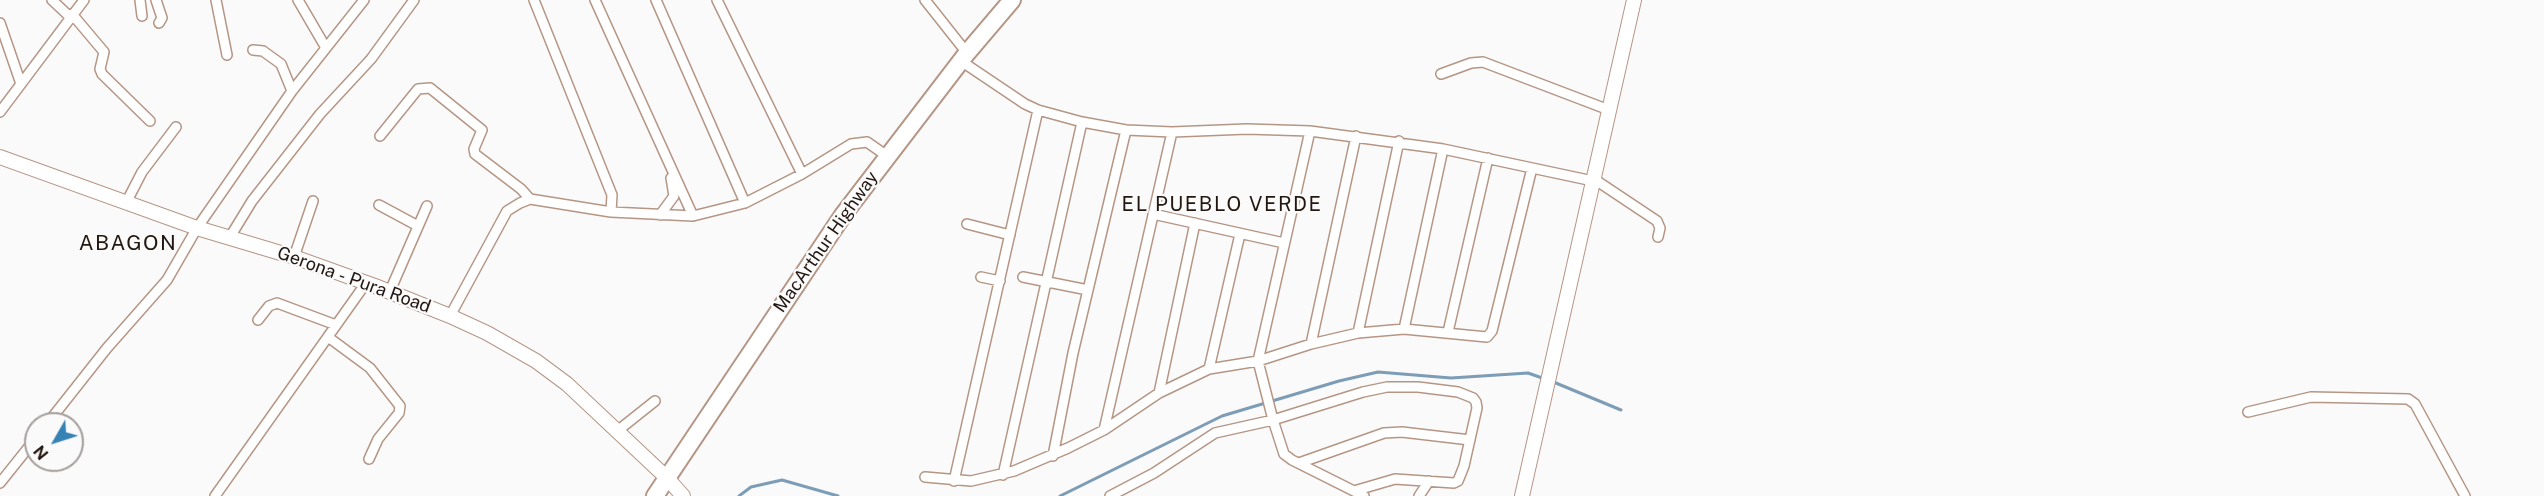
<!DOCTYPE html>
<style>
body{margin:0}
#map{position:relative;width:2544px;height:496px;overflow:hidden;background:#fafafa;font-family:"Public Sans",sans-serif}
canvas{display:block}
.north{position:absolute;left:24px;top:412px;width:60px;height:60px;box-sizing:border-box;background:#fafafa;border:2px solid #a49f9c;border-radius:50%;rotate:231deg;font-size:16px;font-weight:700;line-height:24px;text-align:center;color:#221610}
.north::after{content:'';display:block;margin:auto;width:21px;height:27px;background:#3682b5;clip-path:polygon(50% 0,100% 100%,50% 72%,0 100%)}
</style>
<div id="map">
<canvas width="2544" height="496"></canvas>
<div class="north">N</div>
</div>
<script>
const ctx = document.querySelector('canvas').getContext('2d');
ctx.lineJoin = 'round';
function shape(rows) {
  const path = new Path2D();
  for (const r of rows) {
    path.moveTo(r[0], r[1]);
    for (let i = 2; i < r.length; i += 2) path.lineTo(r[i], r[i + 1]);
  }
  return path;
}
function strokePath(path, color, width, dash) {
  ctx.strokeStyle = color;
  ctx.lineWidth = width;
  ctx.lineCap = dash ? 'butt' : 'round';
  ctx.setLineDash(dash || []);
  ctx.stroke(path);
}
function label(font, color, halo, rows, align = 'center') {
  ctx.font = font + ' "Public Sans",sans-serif';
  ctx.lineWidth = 4.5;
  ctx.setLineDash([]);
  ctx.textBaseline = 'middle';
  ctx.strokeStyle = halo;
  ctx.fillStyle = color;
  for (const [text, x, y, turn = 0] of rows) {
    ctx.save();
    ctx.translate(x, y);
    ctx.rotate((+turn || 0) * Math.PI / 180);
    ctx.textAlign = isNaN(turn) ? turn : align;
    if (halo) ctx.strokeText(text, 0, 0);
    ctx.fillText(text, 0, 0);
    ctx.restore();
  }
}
const stream = shape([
 [1551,381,1621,410],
 [739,496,751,487,782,480,838,496],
 [1060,496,1222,416,1339,381,1378,372,1451,378,1528,373,1545,379]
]);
const street = shape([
 [52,0,70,17],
 [140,0,142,16],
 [156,0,162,18,159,23],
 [216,0,227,55],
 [298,0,326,48],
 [534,0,612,195,611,212],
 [595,0,693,216],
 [656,0,745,203],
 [717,0,802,174],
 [925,0,967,53],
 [72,14,104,52,100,69,102,74,150,121],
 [0,23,21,84],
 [253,50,263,51,281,64,292,91],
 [961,61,1025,104,1038,110,1082,122,1126,130,1172,132,1247,129,1310,131,1443,149,1593,181],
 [1441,74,1471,63,1483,62,1609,110],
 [0,112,84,0],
 [1310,131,1258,361,1273,420,1284,454,1292,460,1364,496],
 [380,136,418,89,430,88,482,130,474,149,475,154,521,189,530,199],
 [1594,179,1657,221,1660,228,1658,237],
 [126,203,142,172,176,127],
 [379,205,418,226],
 [1153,214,1284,243],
 [660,215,674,196,671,178],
 [967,224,1010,235],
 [230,237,252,201,320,114,371,59,414,0],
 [294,257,313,201],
 [981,277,1000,281],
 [1023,277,1088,290],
 [390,291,427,206],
 [450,316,507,211,520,203,530,199,611,212,693,216,745,203,802,174,851,144,867,142,887,156],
 [258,320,269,306,277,303,336,325],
 [1404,329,1443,149],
 [1448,332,1488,158],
 [1358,333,1399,141],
 [328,337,370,368,400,406,399,413,378,439,369,459],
 [1311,344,1356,136],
 [1209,369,1240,234],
 [1159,393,1195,223],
 [2248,412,2311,397,2408,399,2415,404,2465,496],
 [47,424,107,348,167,280,197,228,292,91,364,0],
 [1104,430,1172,132],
 [616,432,655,401],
 [1053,456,1073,353,1126,130],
 [1299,463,1384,433,1402,432,1470,440],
 [1003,475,1082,122],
 [925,477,971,481,1014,471,1068,448,1104,430,1159,393,1209,369,1258,361,1311,344,1358,333,1404,329,1487,337,1492,331,1532,168],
 [954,481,1038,110],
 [0,483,36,438],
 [215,496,366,283],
 [1110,496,1154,473,1215,433,1273,420,1363,392,1387,387,1418,387,1458,392,1473,398,1476,402,1477,408,1464,466,1458,481,1454,483,1395,479,1354,491],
 [1419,496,1429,481]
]);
const secondary = shape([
 [0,157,197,228,294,257,375,286,450,316,487,333,536,361,567,384,667,478,683,496],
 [1522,496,1634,0]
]);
const highway = shape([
 [655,496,843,215,967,53,1012,0]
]);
const streetNames = [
 ["MacArthur Highway",826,242,-55],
 ["Gerona - Pura Road",354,280,20]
];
const neighbourhoodNames = [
 ["EL PUEBLO VERDE",1222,205]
];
const quarterNames = [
 ["ABAGON",128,244]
];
strokePath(stream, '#7d9cb6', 3);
strokePath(street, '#b59685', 12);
strokePath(secondary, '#b59685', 16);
strokePath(highway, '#b59685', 20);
strokePath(street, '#fff', 9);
strokePath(secondary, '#fff', 14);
strokePath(highway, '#fff', 16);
label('18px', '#221610', '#fafafa', streetNames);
ctx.letterSpacing = '1.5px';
label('20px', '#221610', '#fafafa', neighbourhoodNames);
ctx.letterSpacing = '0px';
ctx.letterSpacing = '1.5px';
label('21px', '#221610', '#fafafa', quarterNames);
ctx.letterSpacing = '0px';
</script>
